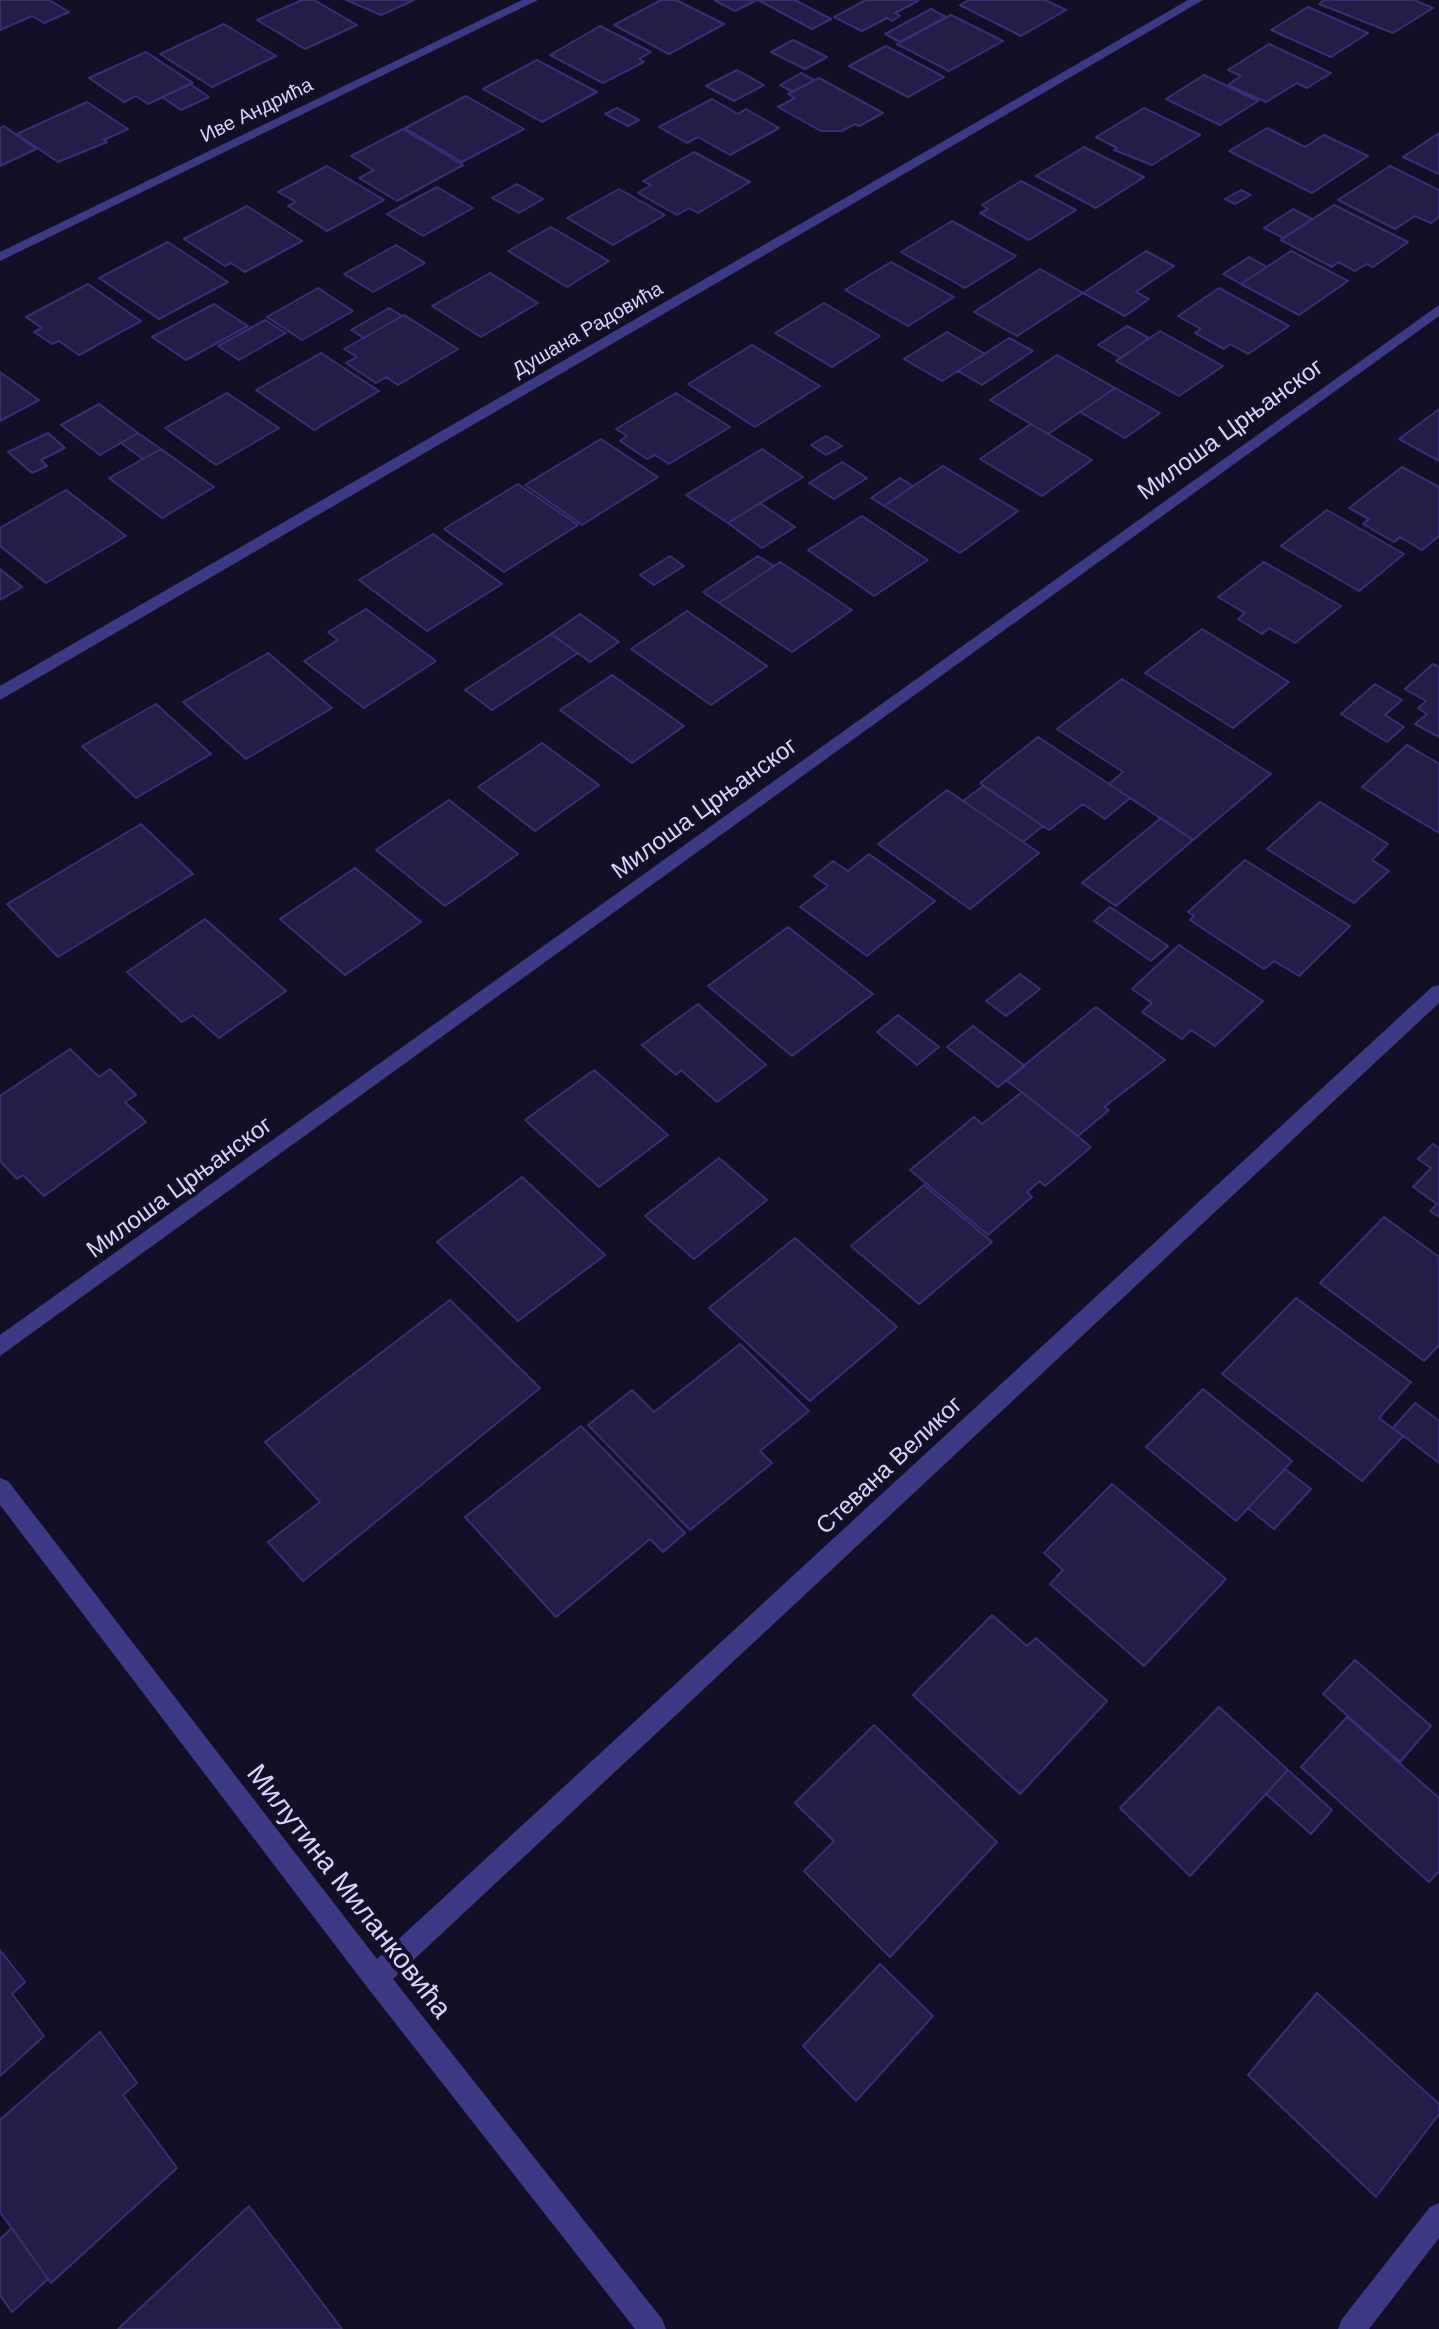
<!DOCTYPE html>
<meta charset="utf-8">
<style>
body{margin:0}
canvas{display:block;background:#130f26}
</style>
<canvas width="1439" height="2329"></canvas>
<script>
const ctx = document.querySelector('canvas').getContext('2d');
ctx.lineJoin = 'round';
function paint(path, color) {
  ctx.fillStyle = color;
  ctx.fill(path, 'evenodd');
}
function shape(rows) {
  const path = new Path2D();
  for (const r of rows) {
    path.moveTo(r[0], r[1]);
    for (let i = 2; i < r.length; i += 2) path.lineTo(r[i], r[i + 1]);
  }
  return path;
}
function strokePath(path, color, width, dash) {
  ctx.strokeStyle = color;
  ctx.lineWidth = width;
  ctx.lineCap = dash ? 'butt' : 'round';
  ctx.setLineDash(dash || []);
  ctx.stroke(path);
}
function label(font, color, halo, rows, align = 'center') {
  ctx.font = font + ' Helvetica,sans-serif';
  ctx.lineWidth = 8;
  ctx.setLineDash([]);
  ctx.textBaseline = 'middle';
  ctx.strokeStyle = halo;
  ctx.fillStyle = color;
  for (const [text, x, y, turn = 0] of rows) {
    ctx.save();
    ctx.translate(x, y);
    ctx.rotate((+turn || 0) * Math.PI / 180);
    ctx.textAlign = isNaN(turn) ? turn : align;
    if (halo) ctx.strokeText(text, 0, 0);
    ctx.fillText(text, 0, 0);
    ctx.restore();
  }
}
const building = shape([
 [0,0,49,0,69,12,44,23,32,16,0,30,0,0],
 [302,0,314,0,357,25,305,49,257,20,302,0],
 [346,0,414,0,381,15,346,0],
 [661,0,676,0,724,24,669,54,614,25,661,0],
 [714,0,757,0,735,11,714,0],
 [758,0,795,0,831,19,812,29,758,0],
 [866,0,916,0,918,1,895,13,900,16,892,21,887,18,862,31,834,17,866,0],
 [969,0,1045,0,1066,10,1021,36,960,5,969,0],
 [1324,0,1414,0,1433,8,1393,33,1319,4,1324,0],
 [1308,7,1368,33,1331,57,1271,30,1308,7],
 [931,9,946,17,900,42,885,34,931,9],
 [951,15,1003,41,949,71,897,44,951,15],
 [224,24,276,56,212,87,160,54,224,24],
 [600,26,651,52,639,59,644,62,603,83,550,55,600,26],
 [793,40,827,57,805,69,771,52,793,40],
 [1269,44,1331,73,1307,88,1297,83,1266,102,1228,85,1241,76,1228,70,1269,44],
 [886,46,944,77,908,97,849,66,886,46],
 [146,52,193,83,148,104,136,96,124,102,89,78,146,52],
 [537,60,597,92,542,122,483,89,537,60],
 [737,70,764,85,734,101,706,86,737,70],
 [801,73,814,80,793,92,780,85,801,73],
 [1204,75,1258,101,1220,125,1166,99,1204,75],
 [819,78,883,113,859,126,855,124,842,131,821,131,778,107,795,98,788,94,819,78],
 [190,84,209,97,181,110,162,97,190,84],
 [466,96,524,129,462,162,405,128,466,96],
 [712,99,738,114,746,109,779,128,730,155,698,137,687,143,659,127,712,99],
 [87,102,128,129,104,140,107,142,58,162,17,134,87,102],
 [617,108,639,120,628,126,605,114,617,108],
 [1144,108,1200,135,1152,165,1114,150,1117,148,1096,137,1144,108],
 [4,126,36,149,0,166,0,128,4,126],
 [1267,128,1305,147,1324,135,1368,156,1312,193,1229,151,1267,128],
 [403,129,463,165,397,201,359,178,374,170,351,156,403,129],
 [1439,133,1439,174,1403,157,1439,133],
 [1084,147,1144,177,1096,208,1036,176,1084,147],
 [694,152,750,182,698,213,689,208,677,215,638,193,651,185,643,181,694,152],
 [327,166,384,200,327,231,288,206,296,202,278,192,327,166],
 [1390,166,1439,190,1439,217,1431,223,1415,216,1395,229,1338,200,1390,166],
 [1021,181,1076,210,1029,240,980,213,988,209,982,205,1021,181],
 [517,184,543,199,519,213,492,198,517,184],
 [437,187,473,208,423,236,387,214,437,187],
 [619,189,665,215,613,245,567,218,619,189],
 [1241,190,1251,195,1235,204,1225,199,1241,190],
 [1334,205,1408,242,1373,267,1367,264,1355,271,1338,262,1332,267,1281,240,1334,205],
 [247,206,302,241,245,272,231,263,225,266,184,239,247,206],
 [1293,209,1312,219,1283,238,1264,228,1293,209],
 [952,221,1016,256,965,288,901,252,952,221],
 [551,227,609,261,567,287,508,251,551,227],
 [168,242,228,282,159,319,99,278,168,242],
 [396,245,425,263,373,292,344,274,396,245],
 [1146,251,1174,266,1136,292,1149,299,1125,316,1083,293,1146,251],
 [1291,251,1348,281,1299,315,1241,284,1291,251],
 [1249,257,1267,267,1241,284,1223,274,1249,257],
 [891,262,954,297,908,326,845,290,891,262],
 [1040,269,1083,293,1017,336,974,312,1040,269],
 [490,273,538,303,481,337,432,306,490,273],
 [88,284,141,321,79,355,59,341,52,344,34,332,42,328,26,317,88,284],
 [318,288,353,311,302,340,267,317,318,288],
 [1219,288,1289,326,1248,354,1230,344,1224,349,1195,333,1201,329,1178,316,1219,288],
 [824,303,880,336,832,367,775,333,824,303],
 [214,304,248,326,186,360,152,337,214,304],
 [389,308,402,316,364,338,351,330,389,308],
 [404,315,458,349,398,385,386,377,376,383,346,363,357,357,344,349,404,315],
 [265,320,286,333,239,360,218,346,265,320],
 [1127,326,1149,338,1121,358,1098,345,1127,326],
 [1160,331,1223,366,1179,396,1116,361,1160,331],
 [947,332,985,354,942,381,904,359,947,332],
 [1009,338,1033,351,982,385,958,371,1009,338],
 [752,345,820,386,755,427,688,384,752,345],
 [321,353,379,391,314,430,256,390,321,353],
 [1057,355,1115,388,1048,434,990,400,1057,355],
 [0,372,39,400,0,421,0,372],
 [1115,388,1160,413,1125,438,1080,412,1115,388],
 [227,393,279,428,216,465,165,428,227,393],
 [676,393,730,427,669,464,655,455,647,459,620,441,627,436,616,429,676,393],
 [99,404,138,433,100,455,61,425,99,404],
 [1438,410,1439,411,1439,461,1399,439,1438,410],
 [1031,424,1092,460,1042,496,980,459,1031,424],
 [48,433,65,448,41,460,47,466,32,473,8,452,48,433],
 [138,433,161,449,143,459,121,443,138,433],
 [826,436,842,446,826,455,811,445,826,436],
 [601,439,658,477,582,525,525,485,601,439],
 [161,449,214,487,162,518,109,478,161,449],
 [762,449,803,477,728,523,686,495,762,449],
 [842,462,867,478,834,499,809,483,842,462],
 [943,466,1018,511,960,553,884,506,943,466],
 [1402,467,1439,487,1439,536,1422,550,1400,537,1394,542,1363,524,1369,519,1349,508,1402,467],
 [900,478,913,486,884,506,871,498,900,478],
 [518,484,578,525,504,572,444,529,518,484],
 [66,490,126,536,46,583,0,546,0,528,66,490],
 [760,503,795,527,762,548,728,523,760,503],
 [1327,510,1404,554,1359,591,1281,546,1327,510],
 [862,516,928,560,874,596,808,550,862,516],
 [433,534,502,584,427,631,359,580,433,534],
 [670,556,684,566,654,585,640,575,670,556],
 [758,556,774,566,719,603,703,592,758,556],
 [780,562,852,610,792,652,719,603,780,562],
 [1264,562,1341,606,1295,643,1269,628,1262,634,1238,619,1245,613,1218,597,1264,562],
 [0,569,22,587,0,600,0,569],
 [366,609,436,661,364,708,304,661,338,640,328,632,366,609],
 [687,611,767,666,711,705,631,649,687,611],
 [580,614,619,642,590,662,551,634,580,614],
 [1202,629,1289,682,1233,728,1145,673,1202,629],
 [551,634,578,653,492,710,465,690,551,634],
 [268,653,332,708,246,759,183,702,268,653],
 [1433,664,1439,667,1439,737,1415,724,1427,714,1418,708,1426,701,1405,689,1433,664],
 [612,675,684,726,632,763,560,710,612,675],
 [1122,679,1271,774,1193,840,1109,784,1123,772,1057,729,1122,679],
 [1375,684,1402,700,1385,715,1404,727,1387,742,1341,714,1375,684],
 [156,704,211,754,136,798,82,746,156,704],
 [1038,737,1109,784,1130,798,1105,819,1083,804,1049,830,980,783,1038,737],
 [542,743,599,785,535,831,478,787,542,743],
 [1407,745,1439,764,1439,833,1362,787,1407,745],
 [983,786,1043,826,1023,842,963,801,983,786],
 [947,790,1039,853,970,909,878,844,947,790],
 [449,800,518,854,445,906,376,850,449,800],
 [1320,802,1388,844,1372,860,1389,871,1354,903,1267,849,1320,802],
 [1161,818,1193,840,1116,906,1082,883,1161,818],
 [141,824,193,874,58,957,7,904,141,824],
 [869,854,935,901,867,956,800,907,828,886,814,876,833,861,848,871,869,854],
 [1245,860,1350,926,1299,976,1274,961,1264,969,1190,920,1194,916,1188,912,1245,860],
 [355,868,421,922,345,975,280,919,355,868],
 [1110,907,1168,946,1151,961,1094,921,1110,907],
 [205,919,286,991,219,1038,193,1015,182,1022,127,972,205,919],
 [788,927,873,994,792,1056,708,986,788,927],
 [1179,945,1263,1001,1215,1046,1191,1030,1182,1039,1142,1012,1152,1003,1132,989,1179,945],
 [1020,974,1040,989,1006,1016,986,1001,1020,974],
 [698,1004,766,1065,717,1102,681,1070,676,1075,642,1045,698,1004],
 [1096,1007,1165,1060,1104,1107,1109,1110,1078,1136,1006,1080,1096,1007],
 [898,1015,939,1047,917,1065,877,1032,898,1015],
 [973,1026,1025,1066,998,1087,947,1047,973,1026],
 [70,1049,99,1077,110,1069,136,1095,125,1102,146,1122,44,1196,23,1175,17,1179,0,1161,0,1096,70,1049],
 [594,1070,668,1135,599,1187,525,1120,594,1070],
 [1022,1092,1091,1147,1045,1186,1040,1181,1027,1192,1032,1197,988,1235,910,1170,974,1117,982,1124,1022,1092],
 [1433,1144,1439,1148,1439,1217,1430,1211,1437,1204,1413,1187,1431,1168,1418,1159,1433,1144],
 [719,1158,767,1200,694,1259,645,1216,719,1158],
 [522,1177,605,1255,518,1321,437,1242,522,1177],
 [924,1185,992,1242,919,1304,851,1246,924,1185],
 [1384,1217,1439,1257,1439,1345,1424,1361,1320,1283,1384,1217],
 [795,1238,897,1327,810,1401,709,1308,795,1238],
 [1296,1298,1411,1382,1379,1418,1403,1436,1362,1481,1222,1374,1296,1298],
 [450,1300,540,1388,303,1581,268,1542,320,1502,265,1442,450,1300],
 [740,1344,809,1411,760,1451,772,1463,690,1530,588,1425,632,1390,654,1412,740,1344],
 [1203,1389,1292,1461,1236,1521,1146,1447,1203,1389],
 [1415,1403,1439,1421,1439,1463,1393,1428,1415,1403],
 [581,1426,685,1533,663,1552,650,1539,556,1617,465,1517,581,1426],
 [1285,1469,1311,1489,1274,1529,1248,1508,1285,1469],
 [1112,1484,1226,1579,1144,1666,1050,1584,1063,1570,1044,1553,1112,1484],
 [992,1615,1027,1646,1036,1638,1107,1701,1020,1794,913,1695,992,1615],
 [1355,1660,1431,1726,1400,1762,1323,1694,1355,1660],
 [1219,1707,1288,1770,1190,1876,1120,1808,1219,1707],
 [1347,1717,1439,1798,1439,1871,1429,1882,1301,1767,1347,1717],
 [874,1725,997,1842,890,1957,804,1871,834,1841,795,1803,874,1725],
 [1288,1770,1332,1810,1311,1834,1266,1794,1288,1770],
 [0,1950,25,1982,12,1994,44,2036,0,2076,0,1950],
 [880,1964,933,2016,856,2101,803,2046,880,1964],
 [1317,1993,1439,2104,1439,2114,1376,2197,1248,2075,1317,1993],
 [100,2032,137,2083,123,2095,177,2168,51,2283,0,2212,0,2120,100,2032],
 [249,2206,342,2329,118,2329,249,2206],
 [12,2228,48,2279,12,2312,0,2295,0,2239,12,2228]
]);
const street = shape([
 [522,0,538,0,0,261,0,252,522,0],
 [1188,0,1203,0,0,700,0,686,1188,0],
 [1439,305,1439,316,0,1356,0,1335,1439,305],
 [1439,985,1439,1003,393,1979,662,2319,666,2329,635,2329,367,1987,0,1505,0,1478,8,1481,377,1959,1432,987,1439,985],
 [1439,2203,1439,2238,1369,2329,1338,2329,1342,2319,1430,2207,1439,2203]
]);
const farStreetnames = [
 ["Иве Андрића",257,111,-26],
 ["Душана Радовића",588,330,-30]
];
const streetNames = [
 ["Милоша Црњанског",1231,430,-36],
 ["Милоша Црњанског",705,809,-36],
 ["Милоша Црњанског",180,1188,-36],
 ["Стевана Великог",890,1466,-43]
];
const nearStreetnames = [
 ["Милутина Миланковића",348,1892,52]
];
paint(building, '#241b47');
strokePath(building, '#3b2d73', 2);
paint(street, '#3d3a85');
label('20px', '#d9d4ff', '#130f26', farStreetnames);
label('24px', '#d9d4ff', '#130f26', streetNames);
label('28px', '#d9d4ff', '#130f26', nearStreetnames);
</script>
